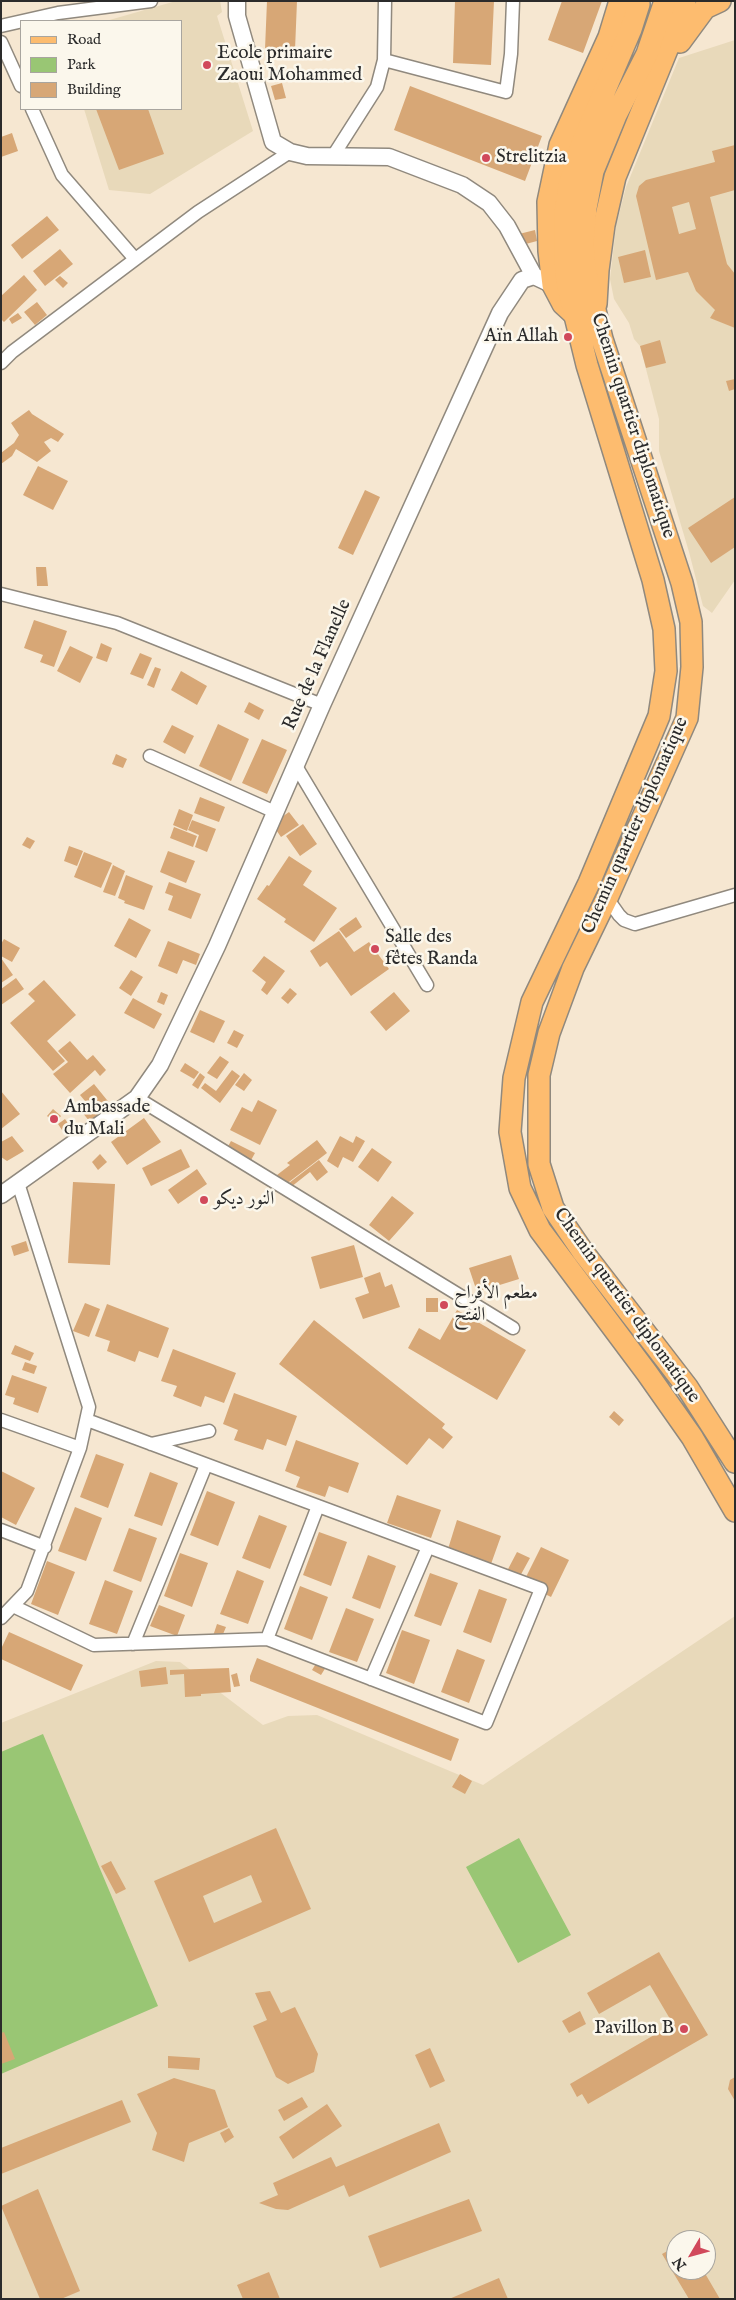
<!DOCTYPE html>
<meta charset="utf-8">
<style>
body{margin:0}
#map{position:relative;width:736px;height:2300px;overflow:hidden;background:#f6e7d1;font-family:"IM FELL English",serif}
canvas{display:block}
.frame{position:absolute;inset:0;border:2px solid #2b2b2b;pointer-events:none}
.legend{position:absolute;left:20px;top:20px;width:162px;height:90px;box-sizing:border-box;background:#fbf7ec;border:1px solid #a8a59f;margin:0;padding:6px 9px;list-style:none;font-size:15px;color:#2b2b2b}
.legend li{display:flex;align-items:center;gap:10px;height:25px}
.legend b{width:25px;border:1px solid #a8a59f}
.north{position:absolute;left:666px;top:2230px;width:50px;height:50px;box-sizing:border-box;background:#fbf7ec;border:1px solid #a8a59f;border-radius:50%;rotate:233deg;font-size:14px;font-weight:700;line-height:20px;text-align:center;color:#2b2b2b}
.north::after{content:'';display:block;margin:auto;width:18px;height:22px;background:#d1495b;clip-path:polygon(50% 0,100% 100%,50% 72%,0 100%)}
</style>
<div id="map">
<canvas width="736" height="2300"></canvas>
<div class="frame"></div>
<ul class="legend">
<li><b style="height:6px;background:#fdbc6f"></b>Road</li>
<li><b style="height:14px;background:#99c674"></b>Park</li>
<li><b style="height:14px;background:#d7a776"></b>Building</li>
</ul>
<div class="north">N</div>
</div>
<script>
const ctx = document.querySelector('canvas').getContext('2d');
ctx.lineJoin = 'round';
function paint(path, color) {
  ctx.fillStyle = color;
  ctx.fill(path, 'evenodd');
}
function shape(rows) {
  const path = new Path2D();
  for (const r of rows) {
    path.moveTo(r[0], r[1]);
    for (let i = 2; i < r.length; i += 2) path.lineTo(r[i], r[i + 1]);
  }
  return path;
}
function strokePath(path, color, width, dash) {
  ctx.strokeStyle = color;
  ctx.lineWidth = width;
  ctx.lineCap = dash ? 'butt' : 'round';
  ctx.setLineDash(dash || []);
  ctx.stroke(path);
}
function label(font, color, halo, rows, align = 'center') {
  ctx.font = font + ' "IM FELL English",Amiri,serif';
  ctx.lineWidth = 5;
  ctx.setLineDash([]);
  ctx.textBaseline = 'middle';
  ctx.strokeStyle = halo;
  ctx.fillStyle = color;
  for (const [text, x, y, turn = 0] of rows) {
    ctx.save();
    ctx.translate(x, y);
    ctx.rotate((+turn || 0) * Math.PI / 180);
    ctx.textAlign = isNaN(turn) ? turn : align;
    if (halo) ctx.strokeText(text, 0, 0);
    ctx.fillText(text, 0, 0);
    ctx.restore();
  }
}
const built = shape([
 [176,1,220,1,222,12,217,16,253,131,150,194,109,190,84,109,181,109,181,21,106,21],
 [735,40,735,580,712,613,703,606,689,552,659,451,659,419,640,346,634,339,629,323,614,299,610,279,616,226,626,187,679,58],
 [735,1616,735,2299,1,2299,1,1723,156,1661,180,1662,263,1725,288,1716,317,1715,483,1785],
 [676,2240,706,2240,706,2270,676,2270]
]);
const green = shape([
 [43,1734,158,2006,1,2074,1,1752],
 [519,1838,571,1935,518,1963,466,1867]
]);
const building = shape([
 [267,1,297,1,295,50,265,49],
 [455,1,494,1,491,65,453,63],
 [562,1,602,1,583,53,548,40],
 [332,69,341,70,338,82,330,81],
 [282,83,286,98,275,100,271,86],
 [410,86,542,136,525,181,394,130],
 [96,109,148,109,164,154,119,170],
 [12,133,18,151,1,157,1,137],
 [735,145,735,190,710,197,727,264,735,274,735,328,710,318,715,310,696,291,688,272,656,280,636,196,639,186,646,180,715,162,712,151],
 [689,202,696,229,679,234,672,207],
 [47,216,59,230,22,259,11,245],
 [535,230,537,241,522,245,519,234],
 [60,249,73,264,45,286,33,271],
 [645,250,651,277,624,283,618,257],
 [24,275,37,290,4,322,1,319,1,296],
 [60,276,68,283,63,288,55,280],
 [37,302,47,315,35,325,24,312],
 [18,313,22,318,12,324,9,319],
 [660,340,666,363,646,368,640,346],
 [735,379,735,389,729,391,726,381],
 [29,410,32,414,64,434,58,442,51,438,44,442,51,451,37,462,16,449,12,456,1,464,1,453,14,443,19,435,11,423],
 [38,466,68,481,53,510,23,495],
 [365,490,380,497,353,555,338,548],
 [735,497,735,547,711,563,688,528],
 [36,567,46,567,48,586,37,586],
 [34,620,67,631,54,667,40,662,43,655,24,648],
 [101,643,112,648,107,662,96,658],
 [70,646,93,657,80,683,57,671],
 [140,653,152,658,143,679,130,674],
 [155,667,161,669,154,688,147,685],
 [181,671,207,686,197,705,171,690],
 [249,702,264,710,259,720,244,712],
 [218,724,249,739,231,781,199,766],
 [172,725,194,736,185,754,163,742],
 [262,739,287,750,267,794,242,783],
 [116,754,127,759,123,768,112,764],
 [200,797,225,807,219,822,194,813],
 [179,809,193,815,187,831,173,825],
 [289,812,299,825,281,837,272,824],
 [192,820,216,829,207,852,195,847,199,835,188,830],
 [303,824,317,844,300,856,286,836],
 [174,827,197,836,193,847,170,838],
 [27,837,35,841,30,849,22,845],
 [69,846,83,851,77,866,64,861],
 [168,851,195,861,186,883,160,872],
 [84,852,112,863,101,888,74,877],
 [289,856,312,871,303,885,337,908,314,942,284,922,286,919,257,899,267,885,269,886],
 [113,865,125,871,115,896,103,892],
 [126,875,153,886,144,910,124,903,125,901,118,898],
 [169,882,201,894,191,919,168,910,173,896,165,893],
 [356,917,362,927,346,938,339,929],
 [129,918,151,930,136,958,114,946],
 [339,931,354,952,369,942,389,969,351,996,327,962,320,967,310,951],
 [4,939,20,948,12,962,1,956,1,944],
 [168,941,200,954,196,965,183,960,177,974,158,966],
 [264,956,285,971,267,995,261,990,266,982,252,971],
 [1,958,13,975,1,983],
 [131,970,143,977,131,996,119,988],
 [16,978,24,989,1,1005,1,989],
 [44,980,76,1015,47,1041,65,1061,53,1071,10,1023,35,1001,28,994],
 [290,988,297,994,288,1004,281,998],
 [161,992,168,995,164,1005,157,1002],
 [394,992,410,1011,386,1031,370,1012],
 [133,998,162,1014,154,1029,124,1013],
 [200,1010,225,1021,214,1043,190,1032],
 [234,1030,244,1035,237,1048,227,1043],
 [70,1041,87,1060,93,1055,106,1070,100,1076,95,1070,70,1093,53,1074,68,1062,58,1051],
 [220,1056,229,1062,217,1079,207,1073],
 [185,1063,199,1072,194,1079,180,1071],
 [232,1070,240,1076,220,1103,201,1088,205,1083,216,1091],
 [200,1073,205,1077,198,1089,192,1085],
 [244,1073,252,1080,244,1091,235,1085],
 [94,1084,111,1105,90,1122,78,1107,85,1101,80,1095],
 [1,1091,20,1114,1,1129],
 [258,1100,277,1110,260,1145,230,1130,242,1107,252,1112],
 [53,1109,61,1116,55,1123,47,1116],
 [144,1118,161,1142,127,1165,111,1142],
 [65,1119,71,1128,64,1133,58,1124],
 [12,1136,24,1151,7,1161,1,1157,1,1142],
 [340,1136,353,1143,356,1136,365,1141,353,1162,343,1157,338,1168,327,1161],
 [317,1140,327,1153,285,1185,277,1175,290,1165,287,1163],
 [231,1141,255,1153,250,1162,226,1150],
 [372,1148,392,1162,378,1182,358,1167],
 [181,1149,190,1167,151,1186,142,1168],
 [100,1154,107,1162,98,1170,92,1162],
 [319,1160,328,1172,317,1181,310,1172,291,1187,289,1183],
 [197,1169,207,1184,178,1204,168,1190],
 [73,1182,115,1184,110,1265,68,1263],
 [392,1196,414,1213,389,1241,369,1225],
 [26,1241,29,1251,14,1256,11,1246],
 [354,1245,363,1277,320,1289,311,1257],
 [511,1255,519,1279,477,1292,469,1268],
 [380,1272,385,1287,392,1284,400,1307,363,1319,355,1298,369,1293,364,1278],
 [426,1298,438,1298,438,1312,426,1312],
 [85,1303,100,1309,89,1337,73,1331],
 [107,1304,169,1328,158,1358,139,1351,135,1362,107,1351,110,1341,95,1336],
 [457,1310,526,1350,497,1400,408,1348,419,1328,440,1340],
 [314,1320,445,1424,442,1428,453,1437,443,1449,429,1438,407,1465,279,1364],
 [15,1345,34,1353,30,1361,11,1354],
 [173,1349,236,1373,224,1403,205,1396,201,1407,173,1396,177,1386,161,1381],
 [25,1362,37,1366,34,1374,22,1370],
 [12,1375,47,1387,38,1413,13,1404,15,1398,5,1395],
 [234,1393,297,1416,286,1446,267,1439,263,1450,234,1440,238,1430,223,1424],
 [614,1411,624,1420,619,1426,609,1417],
 [296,1440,359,1463,348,1493,329,1486,325,1497,296,1487,300,1477,285,1471],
 [96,1454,124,1464,108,1508,80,1497],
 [1,1471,35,1488,16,1525,1,1517],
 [150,1472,178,1483,162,1526,134,1516],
 [207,1491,235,1502,218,1546,190,1535],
 [397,1495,441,1510,431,1538,387,1523],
 [75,1507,102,1518,86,1561,58,1551],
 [259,1515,287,1526,270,1569,242,1558],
 [457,1520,501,1536,491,1564,448,1549],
 [129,1528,157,1538,141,1582,113,1571],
 [319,1532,347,1542,331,1586,303,1575],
 [541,1547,569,1560,551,1597,543,1593,546,1586,526,1577],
 [517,1552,530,1558,519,1578,507,1571],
 [180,1553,208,1563,192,1607,164,1596],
 [368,1555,396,1566,380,1609,352,1598],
 [47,1561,75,1572,58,1615,31,1604],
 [237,1570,264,1581,248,1624,220,1614],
 [430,1573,458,1583,441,1626,414,1616],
 [105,1580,133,1591,117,1634,89,1624],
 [300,1586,328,1597,312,1640,284,1629],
 [479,1589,507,1599,491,1643,463,1632],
 [159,1605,185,1615,177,1636,150,1626],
 [346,1608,374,1619,357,1662,329,1652],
 [217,1624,226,1627,221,1639,213,1636],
 [402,1630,430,1640,414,1684,386,1673],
 [9,1632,83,1665,71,1691,1,1659,1,1649],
 [457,1649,485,1660,469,1703,441,1692],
 [257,1658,459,1739,451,1761,250,1681,250,1676],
 [317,1662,326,1667,321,1675,312,1670],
 [166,1667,168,1684,141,1687,139,1671],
 [229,1668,231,1692,201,1694,201,1696,185,1697,184,1674,170,1675,170,1670],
 [237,1673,240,1686,234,1687,231,1675],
 [460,1774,472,1781,465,1794,452,1787],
 [276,1828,311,1909,189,1962,154,1881],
 [251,1875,262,1902,214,1923,203,1896],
 [111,1861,126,1889,116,1894,101,1866],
 [659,1952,708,2035,588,2104,582,2094,577,2097,570,2084,673,2024,650,1985,599,2014,587,1993],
 [270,1991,281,2013,295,2007,318,2054,314,2072,288,2084,276,2077,253,2026,267,2020,255,1993],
 [580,2011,586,2024,569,2033,562,2021],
 [4,2032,15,2059,1,2064,1,2033],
 [430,2048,445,2081,430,2088,415,2055],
 [168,2056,200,2058,199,2070,168,2068],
 [735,2077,735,2101,728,2089,730,2080],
 [174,2078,215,2090,228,2127,189,2143,184,2162,152,2150,157,2133,137,2094],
 [302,2097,308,2107,284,2121,278,2110],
 [122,2100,131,2122,1,2174,1,2148],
 [327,2104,342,2126,293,2159,279,2137],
 [439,2123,451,2152,349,2197,344,2185,288,2210,276,2209,259,2203,278,2195,273,2183,331,2157,336,2167],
 [229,2128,234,2137,225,2143,220,2133],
 [38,2189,80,2291,61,2299,40,2299,1,2206],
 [469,2199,482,2231,380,2268,368,2236],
 [683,2236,685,2240,676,2240,676,2270,703,2270,720,2299,689,2299,662,2254,673,2248,670,2243],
 [269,2272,280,2299,243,2299,237,2285],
 [499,2278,508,2299,449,2299]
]);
const minor = shape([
 [1,26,58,13,151,1],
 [1,42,21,86],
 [384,60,506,92,511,54,513,1],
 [32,109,62,175,135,259],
 [333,156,377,87,384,60,385,1],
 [1,363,12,352,198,212,290,152],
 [1,594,117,623,322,705],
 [150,756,275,812],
 [296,766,427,985],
 [607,898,619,915,624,920,635,924,735,895],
 [137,1098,513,1328],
 [1,1420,80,1448],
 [151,1444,209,1431],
 [1,1530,45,1547],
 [13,1606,94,1645,267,1639,486,1723,541,1589,87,1420],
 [1,1618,27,1591,80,1448,89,1407,18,1183],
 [267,1639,318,1506],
 [133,1644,206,1465],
 [371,1679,428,1547]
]);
const tertiary = shape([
 [237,1,237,16,273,142,290,152,307,156,389,157,462,185,489,203,507,226,534,276],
 [1,1195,137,1098,160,1065,217,946,322,705,500,313,522,280,534,276,553,285]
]);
const primary = shape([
 [680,42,705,8,720,1],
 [596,304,598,270,604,225,615,177,677,25,685,1],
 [575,315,563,304,553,285,549,251,548,202,560,145,609,37,620,1]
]);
const trunk = shape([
 [639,4,631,29,581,146,569,186,565,212,565,262,567,283,587,365,653,580,664,629,666,671,659,716,589,883,532,1002,514,1078,510,1132,520,1188,540,1230,647,1373,692,1437,735,1511],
 [664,4,647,54,616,115,593,171,586,208,583,244,585,269,602,339,682,583,691,622,692,667,687,718,607,898,573,968,549,1033,539,1075,539,1164,553,1208,583,1252,687,1387,735,1462]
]);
const markers = [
 [207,65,5,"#d1495b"],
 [486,158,5,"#d1495b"],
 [568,337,5,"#d1495b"],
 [375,949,5,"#d1495b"],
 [54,1119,5,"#d1495b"],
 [204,1200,5,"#d1495b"],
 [444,1305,5,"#d1495b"],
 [684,2029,5,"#d1495b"]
];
const poiNames = [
 ["Ecole primaire",217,54],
 ["Zaoui Mohammed",217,76],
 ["Strelitzia",496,158],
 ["Aïn Allah",558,337,"right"],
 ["Salle des",385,938],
 ["fêtes Randa",385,960],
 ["Ambassade",64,1108],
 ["du Mali",64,1130],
 ["النور ديكو",214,1200],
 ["مطعم الأفراح",454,1294],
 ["الفتح",454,1316],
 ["Pavillon B",674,2029,"right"]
];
const streetNames = [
 ["Chemin quartier diplomatique",632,426,72],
 ["Rue de la Flanelle",318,665,-66],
 ["Chemin quartier diplomatique",636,826,-66],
 ["Chemin quartier diplomatique",626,1306,54]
];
paint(built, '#e8d9ba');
paint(green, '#99c674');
paint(building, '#d7a776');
strokePath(minor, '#90897e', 15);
strokePath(tertiary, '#90897e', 19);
strokePath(primary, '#90897e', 24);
strokePath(trunk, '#90897e', 24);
strokePath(minor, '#fff', 12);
strokePath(tertiary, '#fff', 16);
strokePath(primary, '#fdbc6f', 21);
strokePath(trunk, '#fdbc6f', 21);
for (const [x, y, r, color] of markers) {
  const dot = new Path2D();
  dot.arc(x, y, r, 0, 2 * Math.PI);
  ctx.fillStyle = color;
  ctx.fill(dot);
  strokePath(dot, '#fbf7ec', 2);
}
label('19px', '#2b2b2b', '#fbf7ec', poiNames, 'left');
label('19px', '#2b2b2b', '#fbf7ec', streetNames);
</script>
